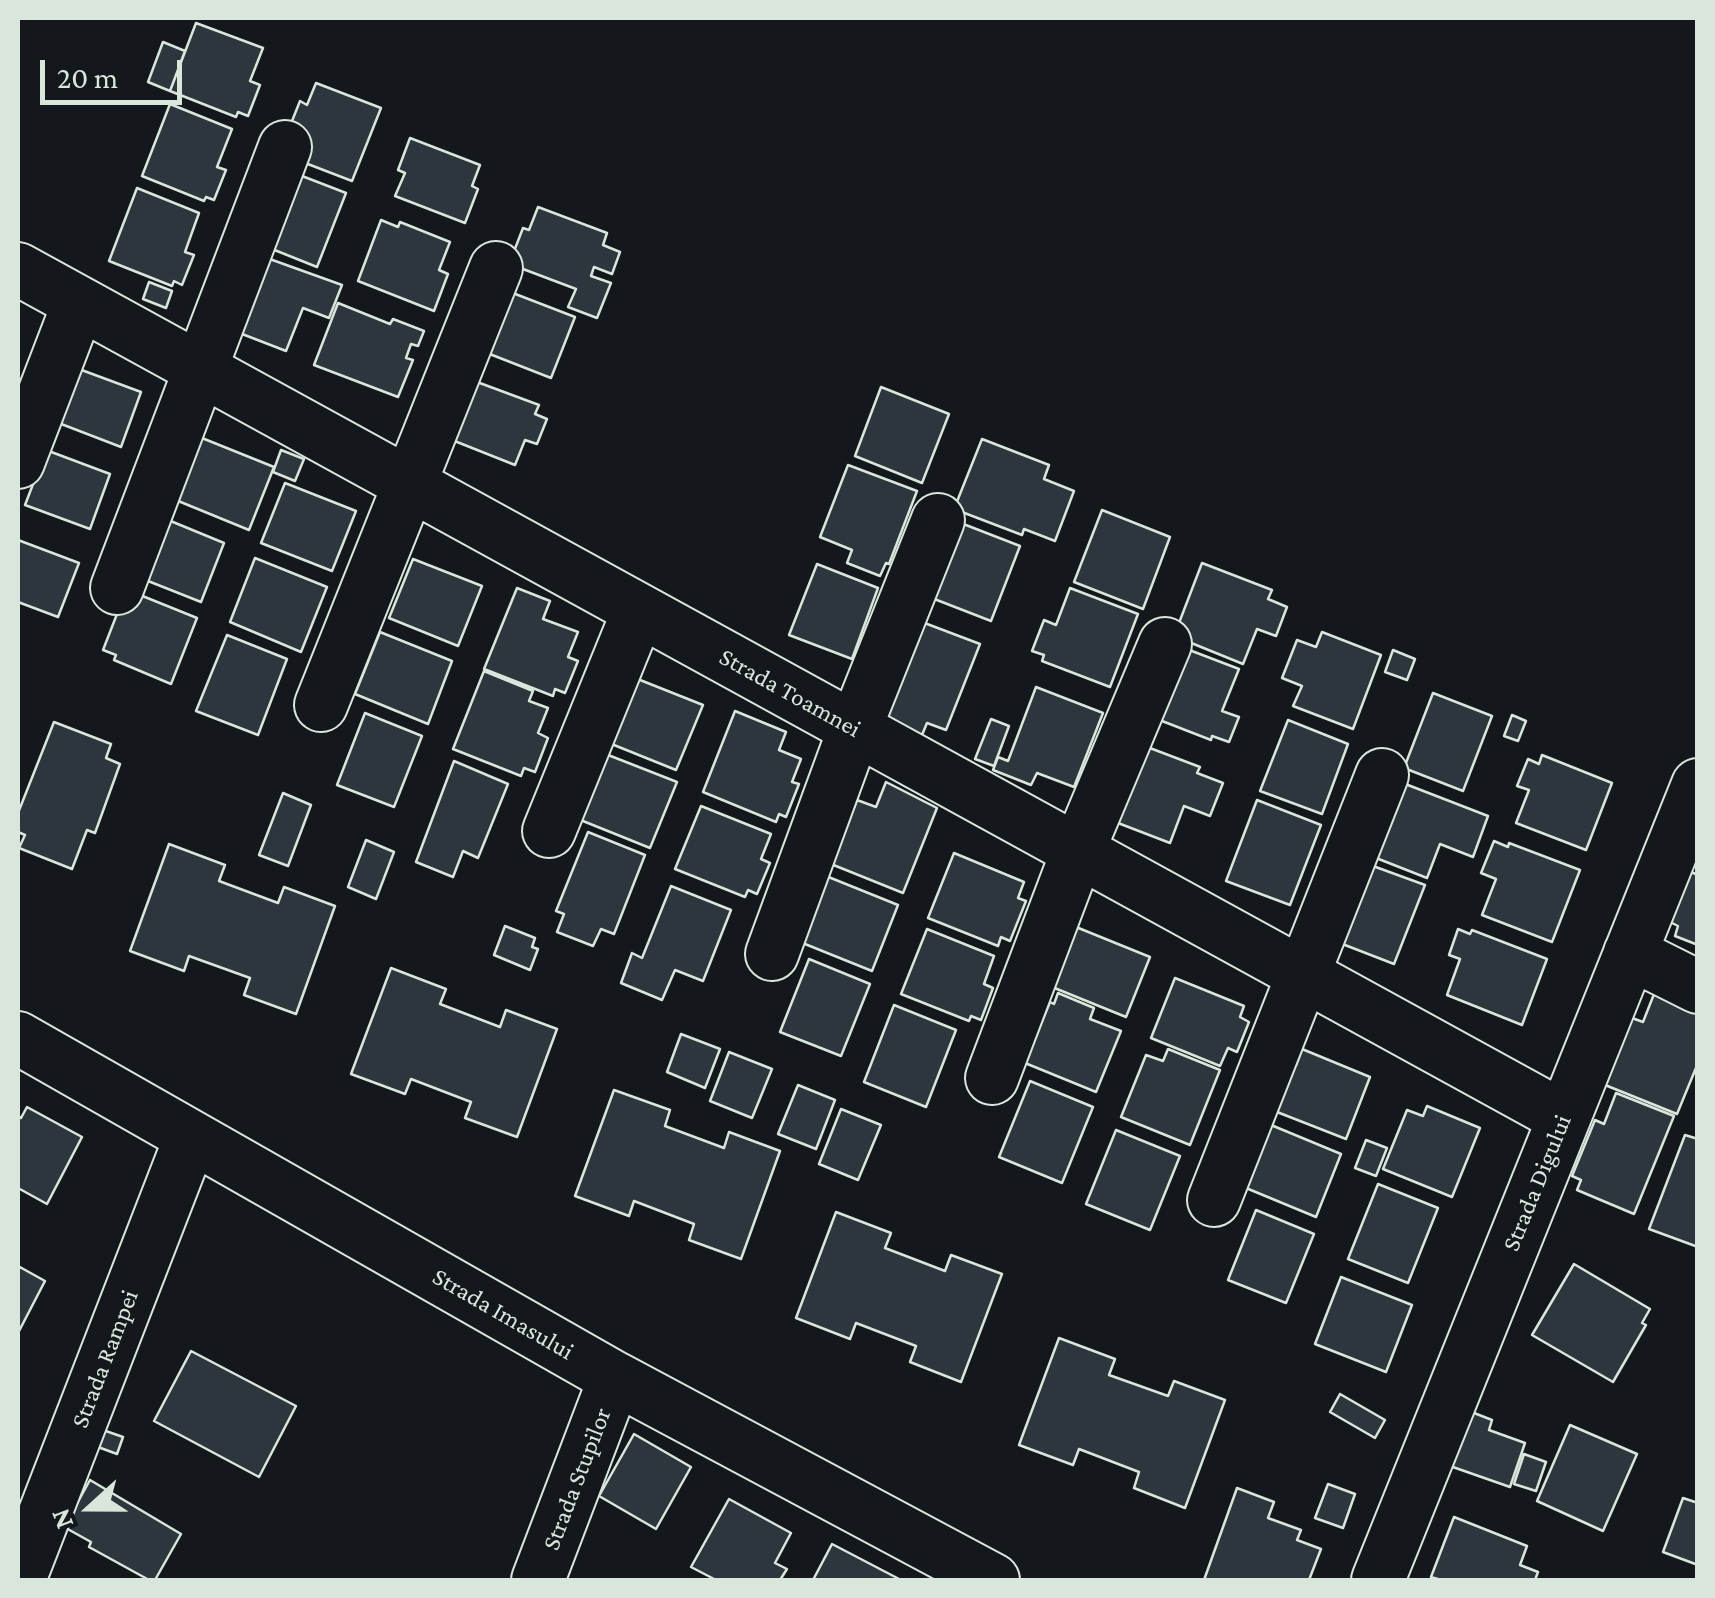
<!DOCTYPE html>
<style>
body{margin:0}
#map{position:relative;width:1715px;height:1598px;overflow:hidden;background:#14181c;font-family:"Crimson Pro",serif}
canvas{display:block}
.frame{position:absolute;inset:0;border:20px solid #d8e6dc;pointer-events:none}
.north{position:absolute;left:40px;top:1458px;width:100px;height:100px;-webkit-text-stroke:8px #14181c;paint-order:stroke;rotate:249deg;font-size:28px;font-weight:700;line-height:40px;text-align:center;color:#d8e6dc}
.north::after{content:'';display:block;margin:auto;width:35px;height:45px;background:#d8e6dc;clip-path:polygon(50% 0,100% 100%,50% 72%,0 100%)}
.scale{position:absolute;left:40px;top:60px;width:142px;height:45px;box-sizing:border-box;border:5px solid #d8e6dc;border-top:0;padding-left:12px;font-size:30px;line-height:35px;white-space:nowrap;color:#d8e6dc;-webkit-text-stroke:8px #14181c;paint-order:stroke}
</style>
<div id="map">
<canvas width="1715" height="1598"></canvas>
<div class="frame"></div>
<div class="north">N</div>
<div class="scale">20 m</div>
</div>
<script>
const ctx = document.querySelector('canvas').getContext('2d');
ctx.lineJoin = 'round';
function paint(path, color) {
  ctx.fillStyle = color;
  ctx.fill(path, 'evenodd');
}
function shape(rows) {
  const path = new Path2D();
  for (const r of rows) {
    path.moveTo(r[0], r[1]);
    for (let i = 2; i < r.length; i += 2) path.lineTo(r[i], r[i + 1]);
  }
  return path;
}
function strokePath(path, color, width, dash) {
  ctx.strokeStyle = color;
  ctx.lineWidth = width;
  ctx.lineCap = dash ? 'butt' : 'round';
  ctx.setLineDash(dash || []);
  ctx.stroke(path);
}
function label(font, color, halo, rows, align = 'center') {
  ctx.font = font + ' "Crimson Pro",serif';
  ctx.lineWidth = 8;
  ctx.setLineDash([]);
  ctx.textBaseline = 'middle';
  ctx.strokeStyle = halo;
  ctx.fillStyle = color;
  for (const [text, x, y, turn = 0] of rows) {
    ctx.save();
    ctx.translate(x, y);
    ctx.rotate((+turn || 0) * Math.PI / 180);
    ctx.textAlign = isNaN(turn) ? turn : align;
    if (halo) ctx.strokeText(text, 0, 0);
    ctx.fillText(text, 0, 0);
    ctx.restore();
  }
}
const building = shape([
 [196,23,263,48,250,81,260,85,248,116,238,112,236,117,170,91,196,23],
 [163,42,185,51,170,91,148,82,163,42],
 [316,83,381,108,352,181,287,156,286,136,300,101,307,105,316,83],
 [170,104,232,129,217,167,226,170,214,200,206,197,204,201,142,176,170,104],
 [410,138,480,165,472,186,478,189,465,223,395,196,405,173,398,170,410,138],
 [284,169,346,193,317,267,257,243,284,169],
 [137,188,199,213,185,252,194,255,182,285,174,281,172,286,109,261,137,188],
 [538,207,607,233,603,245,620,252,612,274,594,267,591,276,611,283,597,318,568,307,576,289,515,266,511,259,523,228,529,230,538,207],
 [381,220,398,227,400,222,450,242,439,270,448,274,434,311,358,281,381,220],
 [253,253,342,285,329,318,303,308,286,351,224,327,253,253],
 [149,282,172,291,166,308,143,299,149,282],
 [505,290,575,317,551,378,482,351,505,290],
 [338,303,390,324,393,319,424,331,418,346,411,344,406,358,413,360,398,397,314,365,338,303],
 [68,365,141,392,121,447,56,422,68,365],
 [469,379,539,405,535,414,547,419,537,444,525,440,515,465,447,438,469,379],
 [881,387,949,414,922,483,855,456,881,387],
 [187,432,274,467,249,530,166,496,187,432],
 [982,439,1049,465,1044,479,1074,491,1055,541,1024,529,1022,535,954,509,982,439],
 [38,447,110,474,90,529,25,505,35,479,38,447],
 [281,450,304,459,295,481,273,472,281,450],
 [848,465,917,491,889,564,886,563,880,576,847,563,852,550,820,537,848,465],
 [285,483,356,511,332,571,261,543,285,483],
 [1102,510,1170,537,1143,609,1074,582,1102,510],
 [156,515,224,543,201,602,148,581,156,515],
 [953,520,1020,546,991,621,924,595,953,520],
 [18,540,79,563,58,617,18,602,18,540],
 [255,558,327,587,301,652,230,622,255,558],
 [413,559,482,586,458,646,389,618,413,559],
 [1202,563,1272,590,1268,599,1287,607,1276,636,1257,629,1243,664,1174,636,1202,563],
 [817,564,878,588,852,659,789,635,817,564],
 [517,588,550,601,543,619,578,632,568,657,578,661,565,693,555,689,553,696,484,669,517,588],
 [1070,588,1138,614,1110,687,1042,661,1044,655,1032,651,1044,620,1056,625,1070,588],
 [140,595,197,618,171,684,114,660,116,655,103,650,124,596,140,595],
 [914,619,980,644,946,730,927,723,922,735,877,717,914,619],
 [380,632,452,661,428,724,355,694,380,632],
 [1322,632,1381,655,1353,729,1293,706,1302,686,1282,678,1297,640,1316,647,1322,632],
 [227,635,287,659,258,735,196,711,227,635],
 [1171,643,1239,669,1222,711,1239,717,1229,742,1212,736,1211,740,1144,714,1171,643],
 [1393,650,1415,659,1407,680,1385,672,1393,650],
 [484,671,533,691,529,701,548,708,538,733,548,738,535,772,524,768,521,776,453,749,484,671],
 [630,676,703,705,676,770,604,741,630,676],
 [1036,687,1103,713,1074,787,1037,773,1031,785,993,770,998,757,1008,761,1036,687],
 [1433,693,1492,716,1463,791,1404,768,1433,693],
 [735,711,786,732,779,750,801,759,792,782,799,784,786,817,779,814,776,822,703,792,735,711],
 [365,713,422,736,394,807,337,785,365,713],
 [1512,715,1526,721,1518,741,1504,736,1512,715],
 [991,719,1009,726,994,766,975,759,991,719],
 [1288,720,1348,744,1322,814,1260,791,1288,720],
 [54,722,111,744,106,758,120,764,95,833,87,830,72,869,19,848,25,835,18,832,18,813,54,722],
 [1134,742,1200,767,1197,773,1223,783,1210,816,1184,806,1170,843,1105,818,1134,742],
 [603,753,677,782,650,848,578,819,603,753],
 [1542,755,1612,783,1586,850,1516,823,1529,790,1517,786,1528,759,1539,764,1542,755],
 [454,761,508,784,478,858,463,851,453,877,416,862,454,761],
 [1395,780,1488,816,1473,857,1440,844,1427,878,1366,854,1395,780],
 [886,782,937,808,903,893,831,864,857,800,876,807,886,782],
 [283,793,311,805,288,866,259,855,283,793],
 [1257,800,1321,825,1290,905,1226,881,1257,800],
 [701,806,771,834,761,859,770,863,757,894,748,890,745,897,675,869,701,806],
 [588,832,645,855,614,934,601,929,593,946,557,932,564,914,556,911,588,832],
 [366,840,394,852,376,899,348,887,366,840],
 [1494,841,1508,847,1509,843,1580,870,1552,942,1482,915,1496,879,1481,873,1494,841],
 [169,844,225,865,219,881,278,903,284,887,335,906,296,1014,244,995,250,978,189,956,184,971,130,951,169,844],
 [954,853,1024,882,1018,898,1026,901,1010,941,1001,937,998,946,928,918,954,853],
 [1362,862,1425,885,1394,964,1332,940,1362,862],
 [1691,872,1698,875,1698,945,1675,936,1678,926,1670,922,1691,872],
 [826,876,898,905,872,971,800,942,826,876],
 [671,886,731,910,703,981,675,970,662,1000,621,983,632,953,642,958,671,886],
 [505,926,535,938,532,947,538,949,530,970,494,955,505,926],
 [1076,927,1150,957,1126,1017,1052,987,1076,927],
 [927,929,994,956,984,984,993,988,981,1020,971,1016,969,1021,901,994,927,929],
 [1458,929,1470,934,1472,930,1547,959,1522,1025,1447,995,1460,959,1449,955,1458,929],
 [809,959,870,984,841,1056,780,1032,809,959],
 [391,968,446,989,440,1004,500,1027,506,1010,557,1029,517,1137,465,1118,471,1102,411,1079,405,1094,351,1074,391,968],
 [1175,978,1244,1006,1240,1017,1249,1022,1237,1052,1228,1048,1220,1066,1151,1038,1175,978],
 [1656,989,1698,1006,1698,1063,1677,1114,1605,1085,1632,1018,1643,1022,1656,989],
 [1058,993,1094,1008,1090,1019,1121,1031,1096,1092,1025,1063,1050,1002,1054,1004,1058,993],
 [894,1005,956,1030,926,1107,864,1082,894,1005],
 [681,1034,720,1049,705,1088,667,1072,681,1034],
 [1168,1049,1220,1070,1190,1145,1121,1117,1146,1055,1163,1061,1168,1049],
 [1302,1049,1370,1077,1346,1139,1277,1112,1280,1104,1271,1101,1287,1062,1296,1065,1302,1049],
 [729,1052,772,1069,752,1118,710,1101,729,1052],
 [1030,1081,1093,1107,1062,1183,999,1157,1030,1081],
 [798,1085,835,1100,816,1149,778,1134,798,1085],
 [614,1090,670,1110,665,1126,724,1148,729,1132,780,1151,741,1259,689,1240,694,1224,634,1201,629,1216,575,1196,614,1090],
 [1616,1093,1674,1116,1634,1214,1577,1190,1581,1180,1572,1176,1595,1120,1604,1124,1616,1093],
 [1427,1106,1480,1128,1452,1197,1383,1169,1407,1110,1423,1116,1427,1106],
 [27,1107,82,1137,47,1204,18,1188,18,1116,21,1118,27,1107],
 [841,1109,881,1125,858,1180,819,1164,841,1109],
 [1271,1125,1341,1154,1316,1217,1246,1188,1271,1125],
 [1116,1130,1180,1156,1150,1230,1086,1204,1116,1130],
 [1685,1135,1698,1139,1698,1247,1649,1229,1685,1135],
 [1366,1140,1387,1148,1376,1176,1355,1168,1366,1140],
 [1378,1184,1438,1208,1408,1283,1348,1259,1378,1184],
 [1256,1210,1314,1234,1286,1303,1228,1280,1256,1210],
 [836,1212,891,1233,885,1248,945,1271,951,1255,1002,1274,961,1382,910,1362,916,1346,856,1323,850,1339,796,1318,836,1212],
 [1574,1264,1650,1309,1642,1323,1646,1325,1613,1382,1532,1335,1574,1264],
 [18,1266,45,1281,18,1333,18,1266],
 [1341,1277,1412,1305,1386,1372,1315,1344,1341,1277],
 [1059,1338,1115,1359,1109,1375,1168,1396,1174,1381,1225,1400,1185,1508,1134,1488,1139,1472,1079,1449,1073,1465,1019,1445,1059,1338],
 [191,1351,296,1406,259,1477,154,1421,191,1351],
 [1340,1394,1385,1420,1375,1438,1330,1412,1340,1394],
 [1469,1411,1492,1420,1489,1430,1525,1443,1510,1487,1450,1466,1469,1411],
 [1570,1425,1637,1454,1603,1531,1537,1501,1570,1425],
 [103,1430,123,1437,117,1454,98,1447,103,1430],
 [634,1434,691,1467,656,1529,599,1496,634,1434],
 [1524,1454,1546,1462,1536,1491,1514,1484,1524,1454],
 [90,1480,181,1534,155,1580,149,1580,89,1547,91,1542,64,1527,90,1480],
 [1328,1484,1355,1494,1343,1528,1315,1518,1328,1484],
 [1237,1488,1274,1502,1268,1518,1301,1530,1297,1540,1321,1549,1309,1580,1204,1580,1237,1488],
 [1683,1498,1698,1503,1698,1565,1663,1552,1683,1498],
 [729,1499,791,1533,775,1563,787,1569,780,1580,716,1580,691,1567,729,1499],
 [1454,1517,1527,1546,1520,1565,1538,1572,1535,1580,1441,1580,1431,1577,1454,1517],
 [832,1544,901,1580,813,1580,832,1544]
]);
const minor = shape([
 [18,269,1563,1117],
 [18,462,79,303],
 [117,588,285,147],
 [321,705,496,268],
 [549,831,639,610],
 [1630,953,1698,987],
 [772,954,855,728,938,520],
 [18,1038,615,1378,993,1580],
 [992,1078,1078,851,1165,644],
 [1214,1200,1382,775],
 [19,1580,191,1137],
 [538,1580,615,1378],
 [1378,1580,1698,785]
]);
const streetNames = [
 ["Strada Toamnei",790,693,29],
 ["Strada Digului",1537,1183,-68],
 ["Strada Imasului",503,1314,30],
 ["Strada Rampei",105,1359,-69],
 ["Strada Stupilor",577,1479,-69]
];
paint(building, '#2c363c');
strokePath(building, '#d8e6dc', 2.5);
strokePath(minor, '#d8e6dc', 56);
strokePath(minor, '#14181c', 52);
label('25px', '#d8e6dc', '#14181c', streetNames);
</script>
